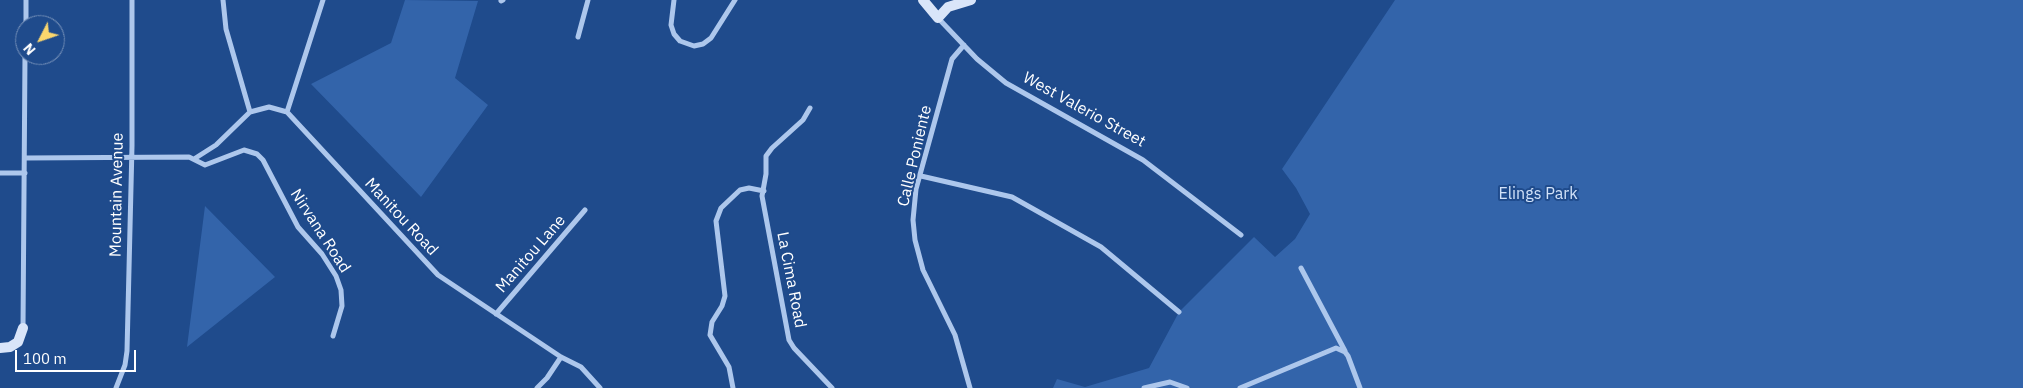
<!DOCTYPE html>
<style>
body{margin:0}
#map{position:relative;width:2023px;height:388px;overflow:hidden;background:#1f4b8c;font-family:"IBM Plex Sans",sans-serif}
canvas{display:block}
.north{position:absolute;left:15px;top:15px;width:50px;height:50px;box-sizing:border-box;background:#1f4b8c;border:1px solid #7993ba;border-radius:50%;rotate:229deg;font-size:14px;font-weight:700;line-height:20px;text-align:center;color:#fff}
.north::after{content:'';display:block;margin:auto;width:18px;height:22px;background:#fad66d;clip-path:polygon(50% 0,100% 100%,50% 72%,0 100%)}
.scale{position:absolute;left:15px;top:350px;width:121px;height:22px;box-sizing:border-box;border:2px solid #fff;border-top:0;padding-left:6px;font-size:15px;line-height:18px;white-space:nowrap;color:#fff;-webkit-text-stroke:4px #1f4b8c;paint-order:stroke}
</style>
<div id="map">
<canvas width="2023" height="388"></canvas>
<div class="north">N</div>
<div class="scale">100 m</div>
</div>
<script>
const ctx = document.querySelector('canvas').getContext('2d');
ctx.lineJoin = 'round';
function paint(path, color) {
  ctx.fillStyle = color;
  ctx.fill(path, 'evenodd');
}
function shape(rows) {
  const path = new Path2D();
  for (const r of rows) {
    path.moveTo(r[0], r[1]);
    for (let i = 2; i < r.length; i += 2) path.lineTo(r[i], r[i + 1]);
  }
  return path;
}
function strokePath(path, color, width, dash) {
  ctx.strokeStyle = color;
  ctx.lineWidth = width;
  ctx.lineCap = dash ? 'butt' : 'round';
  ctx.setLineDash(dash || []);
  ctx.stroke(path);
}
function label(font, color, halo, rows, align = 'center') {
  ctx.font = font + ' "IBM Plex Sans",sans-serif';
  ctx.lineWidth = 4;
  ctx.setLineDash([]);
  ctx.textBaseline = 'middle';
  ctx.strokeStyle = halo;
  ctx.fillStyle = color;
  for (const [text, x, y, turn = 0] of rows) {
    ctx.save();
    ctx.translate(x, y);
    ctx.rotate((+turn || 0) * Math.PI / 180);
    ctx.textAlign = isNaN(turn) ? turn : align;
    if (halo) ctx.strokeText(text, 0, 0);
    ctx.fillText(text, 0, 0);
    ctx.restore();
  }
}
const green = shape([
 [405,0,478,1,455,78,488,105,421,197,311,84,391,43],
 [1395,0,2023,0,2023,388,1053,388,1057,379,1085,387,1149,368,1179,312,1254,237,1275,257,1295,239,1310,214,1296,188,1282,169],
 [205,206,275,277,187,347]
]);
const street = shape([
 [223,0,226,29,250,112],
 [674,0,671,25,674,34,680,41,694,46,703,44,711,38,735,0],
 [501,1,503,0],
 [938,18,977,59,1006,83,1143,160,1241,235],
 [26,25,26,0],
 [578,37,588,0],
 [964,45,952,59,916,189,913,220,915,240,923,270,955,335,970,388],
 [810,108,803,120,772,148,766,156,766,174,762,196,789,340,794,348,832,388],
 [287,112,323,0],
 [25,158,189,157,205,165,244,150,257,154,263,160,298,227,322,254,336,276,341,290,342,306,333,336],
 [194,159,216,145,250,112,269,107,287,112,438,275,561,357,581,367,600,388],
 [0,173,25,173],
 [921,176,1012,197,1101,247,1179,312],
 [1301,268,1345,351],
 [496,314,585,210],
 [23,328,25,55],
 [116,388,125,365,127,351,132,146,132,0],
 [537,388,547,378,561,357],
 [733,388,729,367,710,335,712,322,722,306,725,296,716,221,721,208,740,190,749,188,764,191],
 [1144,388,1170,382,1187,388],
 [1240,388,1336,348,1345,352,1348,356,1360,388]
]);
const secondary = shape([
 [923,0,938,18,948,7,971,0],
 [0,348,10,347,18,342,23,328]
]);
const streetNames = [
 ["West Valerio Street",1084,110,29],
 ["Calle Poniente",915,156,-77],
 ["Mountain Avenue",117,195,-89],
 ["Manitou Road",401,217,47],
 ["Nirvana Road",320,231,57],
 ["Manitou Lane",531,254,-49],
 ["La Cima Road",791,280,79]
];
const parkNames = [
 ["Elings Park",1538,194]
];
paint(green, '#3364aa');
strokePath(street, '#adc7ec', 5);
strokePath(secondary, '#d9e5f9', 10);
label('16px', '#fff', '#1f4b8c', streetNames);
label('16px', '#d2e2f9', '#1f4b8c', parkNames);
</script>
